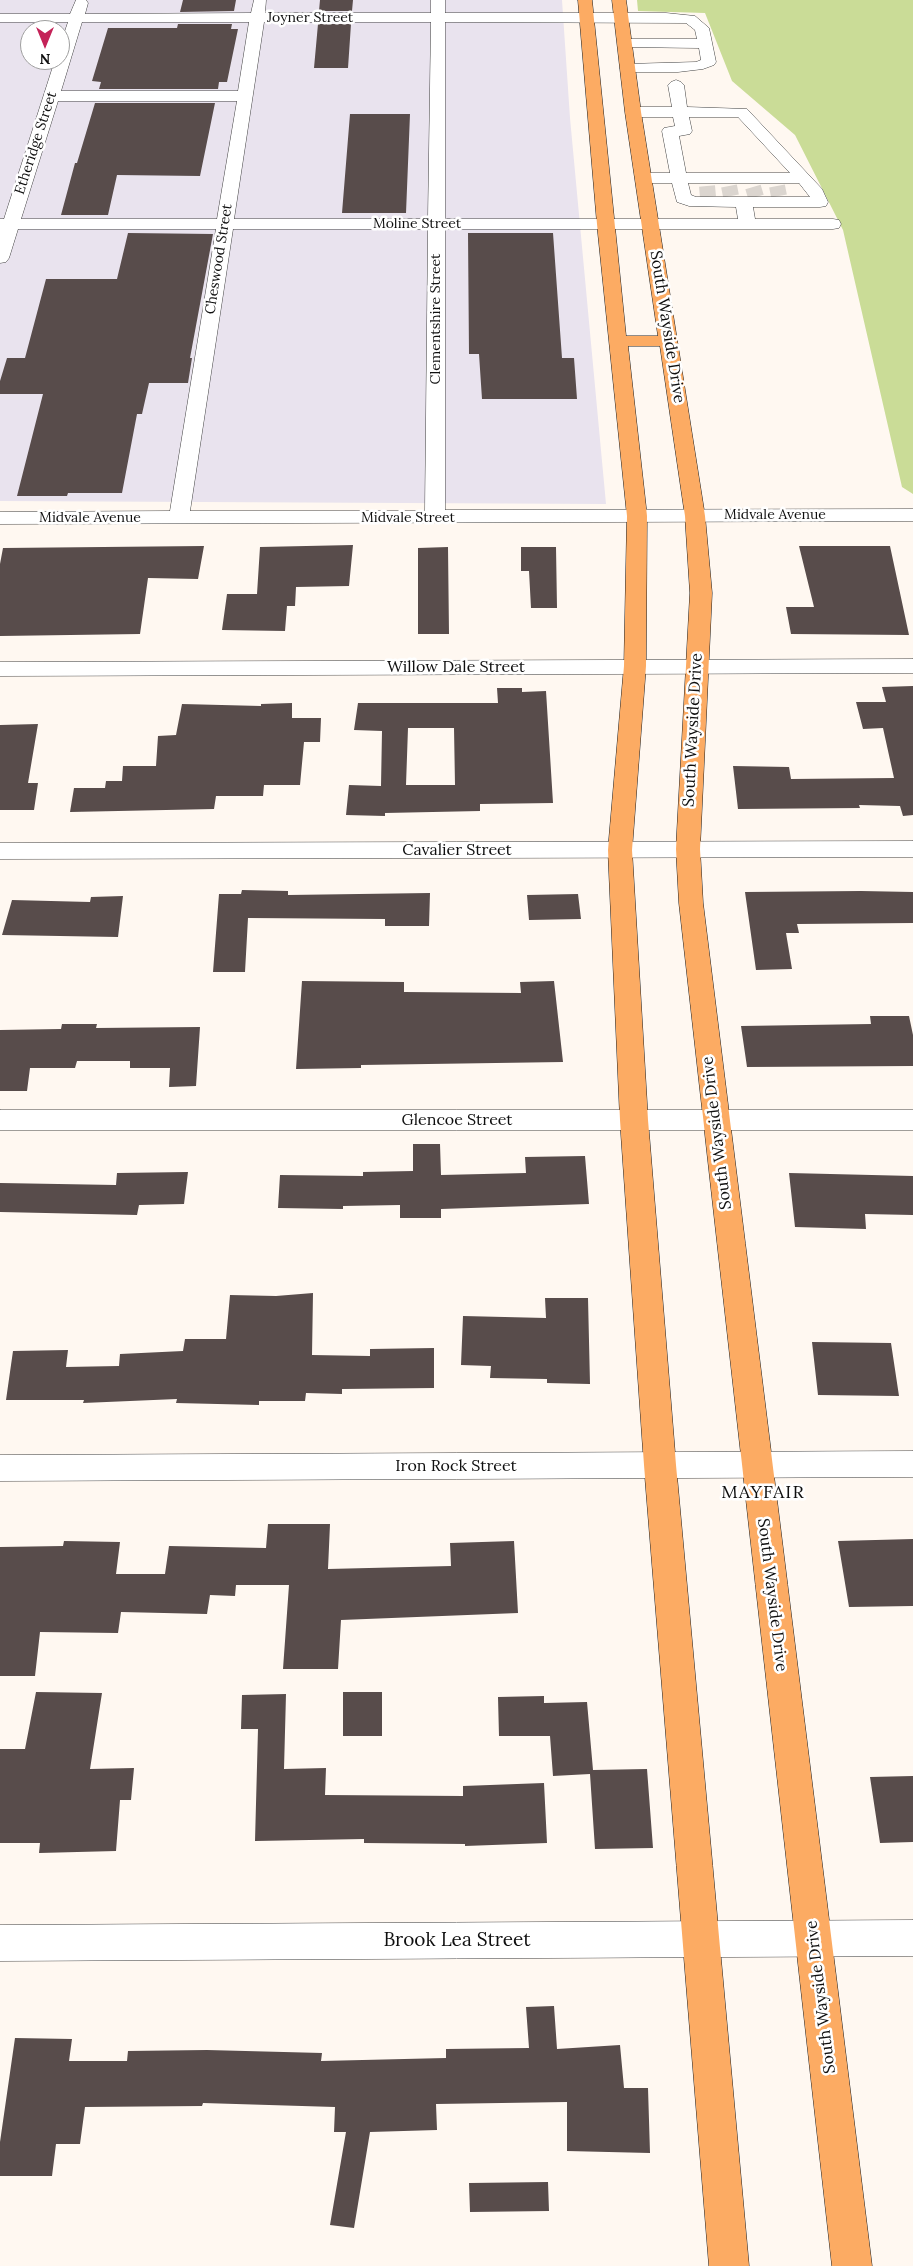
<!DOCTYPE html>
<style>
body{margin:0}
#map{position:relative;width:913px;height:2266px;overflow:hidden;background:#fff8f1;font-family:Lora,serif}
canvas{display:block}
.north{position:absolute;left:20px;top:20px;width:50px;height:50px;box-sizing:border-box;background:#fff;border:1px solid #9f9f9f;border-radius:50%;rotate:180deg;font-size:14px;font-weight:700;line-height:20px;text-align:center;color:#0f0f0f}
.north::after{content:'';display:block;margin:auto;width:18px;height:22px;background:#c42258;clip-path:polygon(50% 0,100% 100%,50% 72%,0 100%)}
</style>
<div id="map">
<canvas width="913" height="2266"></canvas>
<div class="north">N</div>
</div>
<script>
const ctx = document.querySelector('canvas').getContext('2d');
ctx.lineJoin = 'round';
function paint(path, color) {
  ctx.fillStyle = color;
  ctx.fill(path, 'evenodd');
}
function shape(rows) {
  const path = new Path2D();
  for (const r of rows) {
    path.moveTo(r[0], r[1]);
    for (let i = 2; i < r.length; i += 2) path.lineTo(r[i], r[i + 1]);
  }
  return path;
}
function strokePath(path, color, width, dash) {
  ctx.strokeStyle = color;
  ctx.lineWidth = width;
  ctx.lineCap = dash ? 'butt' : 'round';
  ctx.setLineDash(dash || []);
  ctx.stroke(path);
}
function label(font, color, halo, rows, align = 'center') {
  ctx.font = font + ' Lora,serif';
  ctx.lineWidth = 5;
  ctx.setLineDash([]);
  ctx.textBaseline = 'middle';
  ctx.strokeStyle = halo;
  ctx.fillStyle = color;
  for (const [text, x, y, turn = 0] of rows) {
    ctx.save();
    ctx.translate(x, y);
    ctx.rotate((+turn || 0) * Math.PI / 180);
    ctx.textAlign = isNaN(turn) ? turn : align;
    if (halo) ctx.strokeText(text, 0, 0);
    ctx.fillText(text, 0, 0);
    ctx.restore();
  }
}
const industrial = shape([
 [0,0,562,0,570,118,606,504,0,501],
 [30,30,60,30,60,60,30,60]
]);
const forest = shape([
 [637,0,913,0,913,494,902,487,843,230,795,135,732,81,705,13,638,11]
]);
const building = shape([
 [183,0,236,0,234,11,180,12],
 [320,0,353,0,352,11,319,11],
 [178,24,232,24,231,29,238,29,227,82,219,82,218,89,99,89,101,82,92,81,108,28,177,28],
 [318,24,351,24,348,68,314,68],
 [95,103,215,103,200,176,117,175,108,215,61,215,75,163,77,163],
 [350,114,410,114,406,213,342,213],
 [128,233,213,234,190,358,192,358,188,383,149,383,142,414,137,414,122,493,68,493,67,496,17,496,43,394,0,394,0,381,7,358,25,358,46,279,117,279],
 [468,233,553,233,562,358,574,358,577,399,482,399,479,354,469,354],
 [353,545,349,586,296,587,295,606,287,606,285,631,222,630,227,594,257,594,260,547],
 [204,546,198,579,148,578,140,634,0,636,0,564,3,548],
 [799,546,890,546,909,635,791,634,786,607,814,607],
 [448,547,449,634,418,634,418,548],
 [521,547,556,547,557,608,531,608,529,571,521,571],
 [913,686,913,815,903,816,900,806,859,805,860,808,738,809,733,766,789,767,791,779,894,778,883,728,863,729,856,702,886,702,882,687],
 [497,688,522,688,522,692,546,691,553,803,480,804,480,811,385,813,385,816,346,815,349,785,381,786,382,731,354,730,358,703,498,703],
 [408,728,454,728,455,785,406,785],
 [292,703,292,718,321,718,320,742,304,742,300,785,264,785,263,796,216,796,214,809,70,812,74,788,105,788,106,781,122,781,123,766,156,766,158,736,176,735,182,704,261,706,261,704],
 [38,724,28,783,38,783,34,810,0,810,0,725],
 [242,890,288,891,288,895,430,893,429,926,385,926,385,919,248,918,245,972,213,972,219,894,241,894],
 [861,891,913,892,913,923,797,924,799,933,786,933,792,969,756,970,745,892],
 [578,894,581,919,529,920,527,895],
 [123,896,118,937,2,935,12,900,90,902,91,897],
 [302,981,404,982,404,992,521,993,520,982,554,981,563,1062,361,1065,361,1068,296,1069],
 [870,1016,909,1016,913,1035,913,1066,747,1067,741,1026,871,1024],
 [62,1024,97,1024,96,1028,200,1027,196,1086,169,1087,170,1068,130,1068,130,1061,77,1061,75,1068,30,1068,27,1091,0,1091,0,1030,61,1029],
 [413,1144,440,1144,441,1175,526,1173,525,1157,585,1156,589,1204,441,1209,441,1218,400,1218,400,1205,343,1206,343,1209,278,1208,280,1175,363,1176,363,1172,413,1171],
 [188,1172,184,1204,139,1205,137,1215,0,1212,0,1183,116,1185,117,1173],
 [789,1173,913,1176,913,1215,865,1214,866,1229,795,1227],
 [313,1293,312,1355,370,1356,370,1349,434,1348,434,1388,342,1389,342,1394,306,1393,305,1401,259,1401,259,1405,176,1403,177,1399,83,1403,84,1400,6,1400,13,1351,68,1350,66,1367,119,1366,120,1354,183,1351,185,1339,226,1339,230,1295,276,1296],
 [545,1298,588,1298,590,1384,547,1383,547,1379,490,1378,491,1366,461,1365,463,1316,546,1318],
 [812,1342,891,1343,899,1396,818,1395],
 [268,1524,330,1524,328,1569,451,1566,450,1543,514,1541,518,1613,341,1620,338,1669,283,1669,289,1585,236,1585,235,1596,210,1595,207,1614,121,1612,118,1633,40,1632,35,1676,0,1676,0,1547,63,1546,64,1541,120,1542,116,1574,165,1574,169,1546,266,1548],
 [913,1539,913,1606,849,1607,838,1541],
 [36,1692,102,1693,90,1769,134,1768,131,1800,120,1800,116,1851,39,1853,40,1843,0,1843,0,1749,25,1749],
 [343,1692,382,1692,382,1736,343,1736],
 [286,1694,284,1769,326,1768,325,1795,463,1796,463,1786,544,1783,547,1843,465,1846,465,1844,364,1843,364,1839,255,1841,258,1729,241,1729,242,1695],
 [544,1696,544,1703,587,1702,593,1770,647,1769,653,1848,595,1849,590,1774,553,1776,550,1736,499,1736,498,1697],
 [913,1776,913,1842,880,1843,870,1777],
 [554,2006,557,2049,620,2045,624,2088,648,2088,650,2153,567,2151,567,2102,436,2104,437,2130,370,2132,354,2228,330,2225,346,2132,334,2132,335,2107,203,2103,202,2106,85,2107,80,2144,56,2144,52,2176,0,2176,0,2142,15,2038,72,2039,69,2061,127,2061,128,2051,207,2050,322,2053,321,2061,446,2058,446,2049,529,2048,526,2007],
 [548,2182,549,2211,470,2212,469,2183]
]);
const minorTunnel = shape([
 [707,186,708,197],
 [729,186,731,196],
 [777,186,779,196],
 [753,187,756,197]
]);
const minor = shape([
 [76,0,86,0,88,3,85,14,251,13,254,0,266,0,265,13,431,13,431,0,445,0,445,13,666,13,695,16,709,28,716,62,714,65,703,69,678,72,627,72,622,71,620,68,622,65,627,64,696,62,701,60,699,48,624,47,617,43,624,39,697,39,695,30,686,23,445,22,445,219,738,219,736,207,689,206,677,202,672,183,644,183,638,181,636,178,638,175,644,173,670,173,662,131,664,128,675,126,673,117,633,117,628,115,625,112,628,109,633,107,672,107,668,85,671,82,676,80,681,82,684,85,687,107,747,109,822,189,828,202,826,206,820,207,753,207,755,219,833,219,839,220,841,224,839,228,833,229,445,229,445,510,913,509,913,521,0,524,0,512,170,511,216,229,18,229,9,258,6,262,0,263,0,219,4,219,55,60,60,60,60,46,68,22,0,22,0,14,70,14,76,0],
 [82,22,249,22,238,91,61,91,82,22],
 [264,22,431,22,428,219,234,219,264,22],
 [58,101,237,101,217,219,21,219,58,101],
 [689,117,738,117,790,173,686,173,679,136,690,134,692,131,689,117],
 [688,183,799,183,810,197,696,197,691,195,688,183],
 [233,229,428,229,425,511,190,511,233,229],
 [913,659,913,673,0,676,0,662,913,659],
 [913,841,913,857,0,859,0,843,913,841],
 [0,1110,913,1110,913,1130,0,1130,0,1110],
 [913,1451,913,1477,0,1481,0,1455,913,1451],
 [913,1920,913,1956,0,1961,0,1925,913,1920]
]);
const major = shape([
 [578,0,592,0,626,336,658,336,625,112,612,0,626,0,641,112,705,516,712,593,700,849,703,903,872,2266,832,2266,679,903,676,849,690,593,685,516,660,346,628,346,647,516,646,666,632,850,648,1120,676,1465,749,2266,709,2266,644,1465,620,1120,608,850,624,666,627,516,597,224,578,0]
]);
const farStreetnames = [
 ["Joyner Street",310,18],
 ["Etheridge Street",36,143,-72],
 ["Moline Street",417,224],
 ["Cheswood Street",219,259,-81],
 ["Clementshire Street",436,319,-90],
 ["Midvale Avenue",775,515],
 ["Midvale Avenue",90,518],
 ["Midvale Street",408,518]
];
const streetNames = [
 ["South Wayside Drive",667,327,81],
 ["Willow Dale Street",456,667],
 ["South Wayside Drive",693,730,-87],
 ["Cavalier Street",457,850],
 ["Glencoe Street",457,1120],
 ["South Wayside Drive",717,1133,-97],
 ["Iron Rock Street",456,1466],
 ["South Wayside Drive",772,1595,83],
 ["South Wayside Drive",821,1997,-97]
];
const neighbourhoodNames = [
 ["MAYFAIR",763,1493]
];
const nearStreetnames = [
 ["Brook Lea Street",457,1941]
];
paint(industrial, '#e9e3ee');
paint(forest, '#cadc97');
paint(building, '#584c4b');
strokePath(minorTunnel, '#dbd5cf', 16, [16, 8]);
strokePath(minor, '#424242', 1);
strokePath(major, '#202020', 1);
paint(minor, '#fff');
paint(major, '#fcab63');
label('14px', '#0f0f0f', '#fff', farStreetnames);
label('16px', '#0f0f0f', '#fff', streetNames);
ctx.letterSpacing = '1px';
label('18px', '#0f0f0f', '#fff', neighbourhoodNames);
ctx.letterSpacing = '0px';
label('19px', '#0f0f0f', '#fff', nearStreetnames);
</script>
